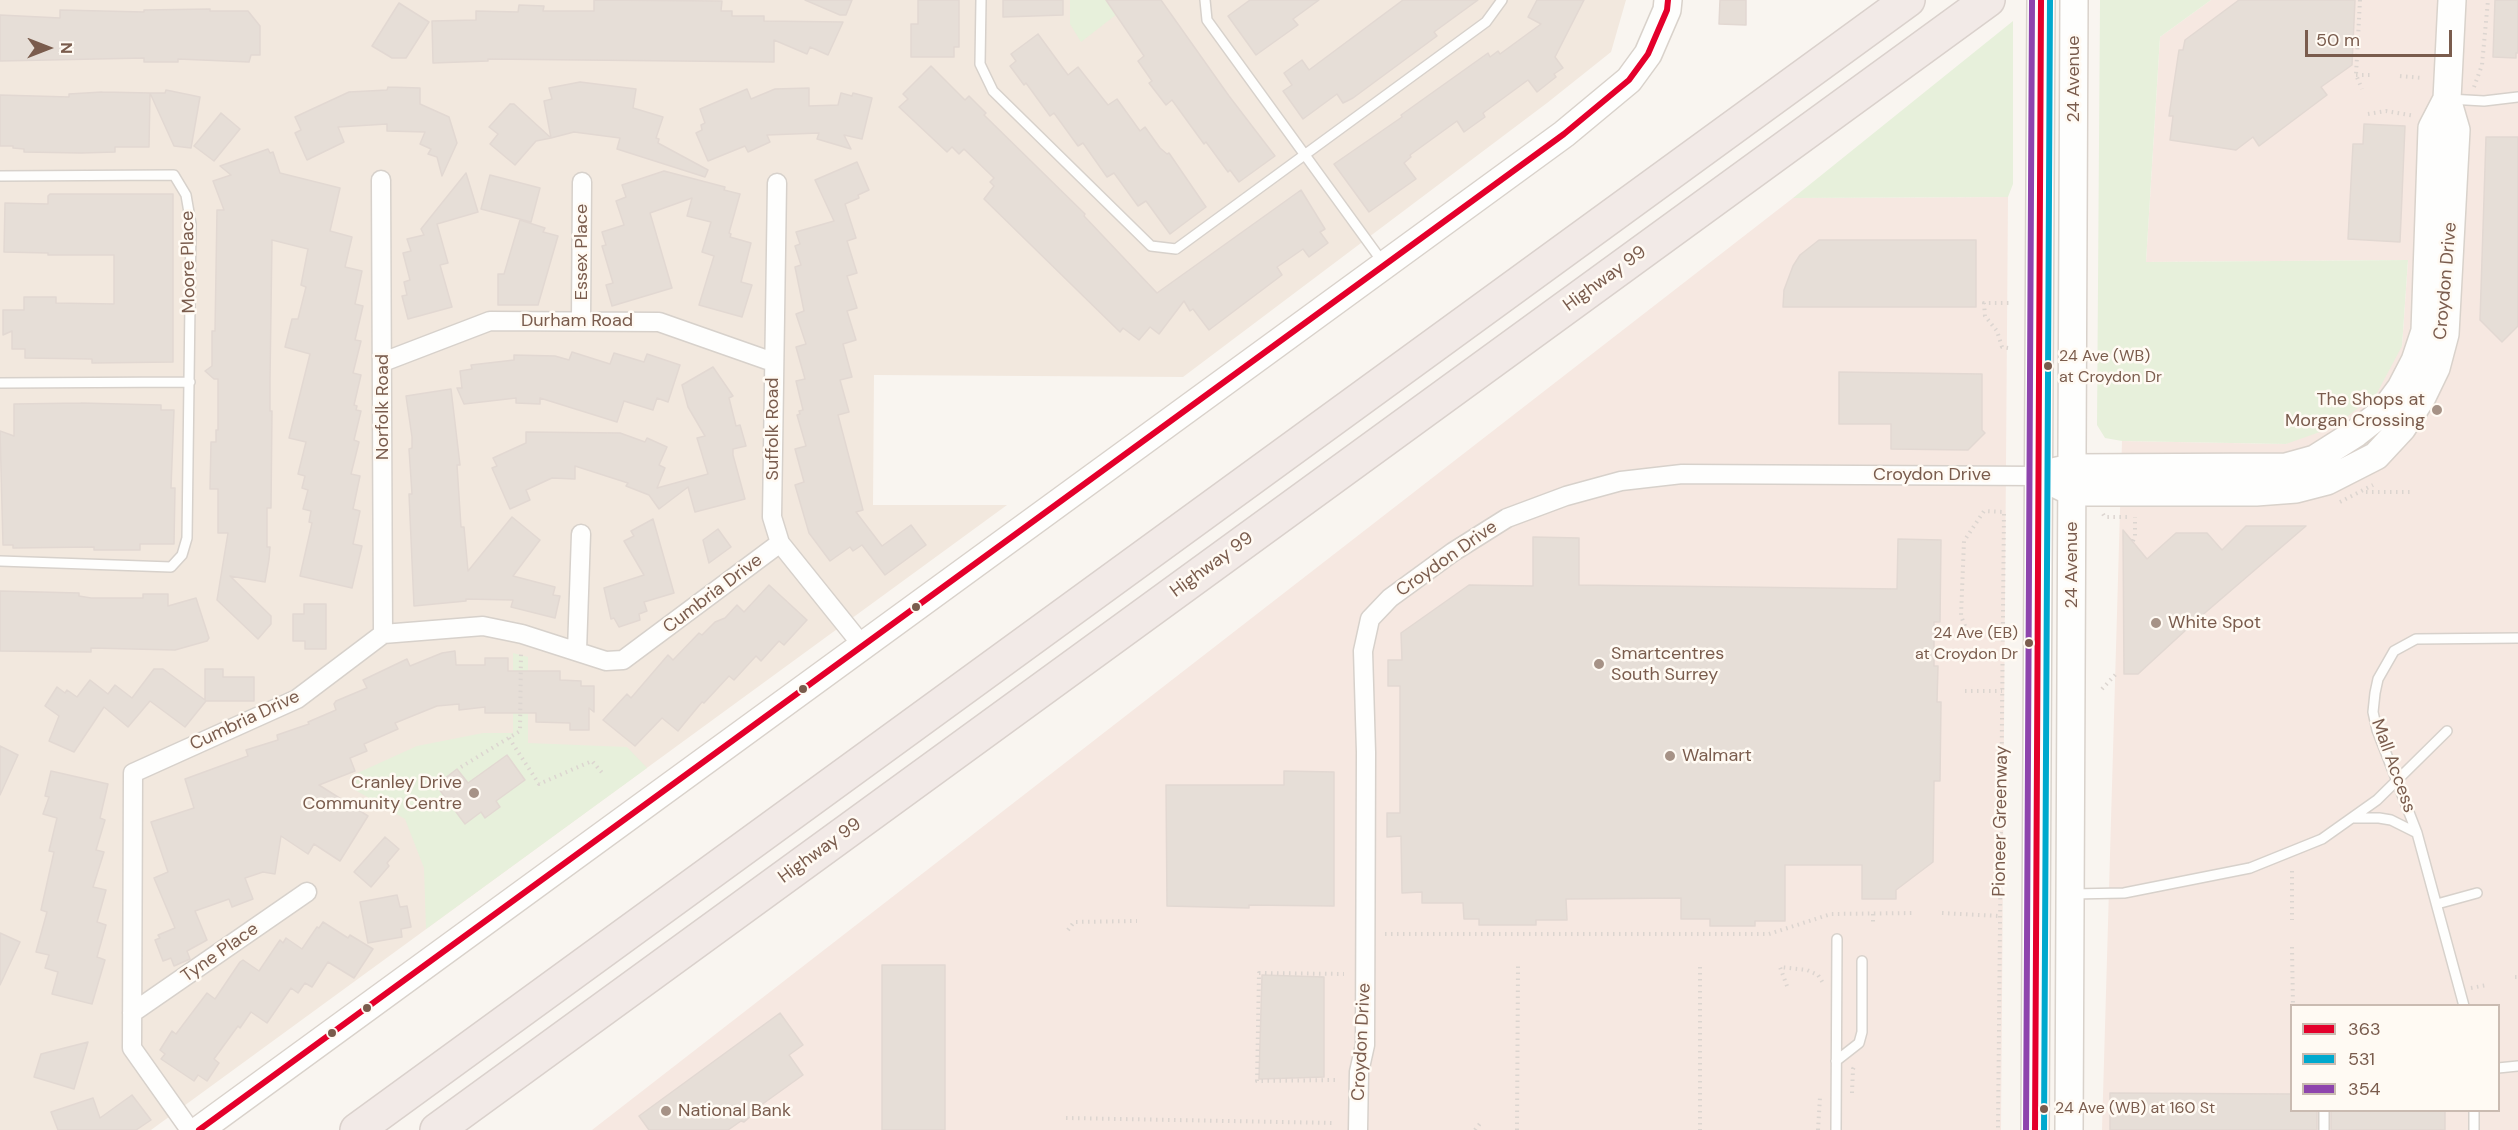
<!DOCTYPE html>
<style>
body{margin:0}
#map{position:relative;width:2518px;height:1130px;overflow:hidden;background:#f9f5f0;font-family:"DM Sans",sans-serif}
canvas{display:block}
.legend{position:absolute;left:2290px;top:1004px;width:210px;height:108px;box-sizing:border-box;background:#fffaf3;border:2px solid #cabbb1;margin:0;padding:8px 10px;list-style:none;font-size:18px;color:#7a5c4d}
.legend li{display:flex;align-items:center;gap:12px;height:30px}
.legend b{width:30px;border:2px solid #cabbb1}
.north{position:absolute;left:18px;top:18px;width:60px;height:60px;-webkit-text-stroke:4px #fffaf3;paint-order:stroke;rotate:90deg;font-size:16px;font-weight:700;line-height:24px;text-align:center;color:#7a5c4d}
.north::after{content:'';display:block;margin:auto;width:21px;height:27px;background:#7a5c4d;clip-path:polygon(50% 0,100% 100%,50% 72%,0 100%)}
.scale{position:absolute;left:2305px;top:30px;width:147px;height:27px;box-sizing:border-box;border:3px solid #7a5c4d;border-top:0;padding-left:8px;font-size:18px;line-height:21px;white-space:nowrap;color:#7a5c4d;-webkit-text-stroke:4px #fffaf3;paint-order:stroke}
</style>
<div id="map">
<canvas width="2518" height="1130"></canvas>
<ul class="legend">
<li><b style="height:8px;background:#e4002b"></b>363</li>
<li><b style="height:8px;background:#00a9ce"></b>531</li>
<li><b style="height:8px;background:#8e44ad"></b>354</li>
</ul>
<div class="north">N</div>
<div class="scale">50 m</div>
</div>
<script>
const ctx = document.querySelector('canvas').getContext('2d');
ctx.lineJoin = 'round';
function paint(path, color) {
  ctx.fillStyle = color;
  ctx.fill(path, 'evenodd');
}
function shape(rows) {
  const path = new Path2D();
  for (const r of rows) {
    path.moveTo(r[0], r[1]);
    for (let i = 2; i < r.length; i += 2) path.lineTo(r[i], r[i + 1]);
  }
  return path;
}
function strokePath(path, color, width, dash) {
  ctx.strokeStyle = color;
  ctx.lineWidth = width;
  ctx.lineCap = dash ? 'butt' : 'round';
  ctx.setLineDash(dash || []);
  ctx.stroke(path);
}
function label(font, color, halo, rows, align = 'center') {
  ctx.font = font + ' "DM Sans",sans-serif';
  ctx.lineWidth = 5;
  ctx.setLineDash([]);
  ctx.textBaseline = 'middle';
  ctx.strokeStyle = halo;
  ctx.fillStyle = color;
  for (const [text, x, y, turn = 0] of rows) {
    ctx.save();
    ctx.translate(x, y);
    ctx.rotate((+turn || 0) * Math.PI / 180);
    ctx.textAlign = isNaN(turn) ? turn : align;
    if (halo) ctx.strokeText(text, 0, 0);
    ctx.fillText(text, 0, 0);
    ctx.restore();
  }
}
const residential = shape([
 [0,0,1626,0,1611,52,1547,103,1183,377,874,375,873,505,1007,505,151,1130,0,1130]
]);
const commercial = shape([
 [2211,0,2518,0,2518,1130,2102,1130,2122,441,2286,444,2402,346,2408,260,2146,262,2160,37],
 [2292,1006,2498,1006,2498,1110,2292,1110],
 [2008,197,2001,1130,592,1130,1793,198]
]);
const green = shape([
 [1070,0,1135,0,1081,42,1070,24],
 [2100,0,2211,0,2160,37,2146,262,2408,260,2402,346,2377,393,2334,427,2286,444,2122,441,2105,438,2097,425],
 [2013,21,2013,184,2008,197,1793,198],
 [513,653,528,657,528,743,627,747,647,768,426,929,424,868,405,819,350,787,351,776,417,746,483,733,513,733]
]);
const building = shape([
 [594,0,722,1,721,11,732,11,732,16,764,16,764,21,843,22,828,55,810,47,807,54,774,40,774,62,488,59,488,61,433,63,432,21,476,20,476,11,518,12,519,5,544,6,543,11,594,11,594,0],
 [805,0,852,0,846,15,840,15,805,0],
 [918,0,959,0,959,47,954,47,954,57,911,57,911,24,918,24,918,0],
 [1003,0,1063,0,1063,15,1003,17,1003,0],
 [1106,0,1161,0,1229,96,1275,156,1239,182,1230,170,1228,172,1206,142,1204,144,1172,100,1166,105,1149,83,1152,81,1138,61,1144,56,1106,0],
 [1250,0,1319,0,1293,19,1298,25,1256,55,1228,16,1250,0],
 [1403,0,1478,0,1434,32,1437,36,1353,98,1343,103,1337,94,1303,119,1283,91,1292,85,1284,73,1302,60,1309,70,1403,0],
 [1537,0,1584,0,1555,57,1563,68,1554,74,1556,77,1537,92,1528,80,1483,113,1485,117,1464,132,1457,121,1410,155,1411,157,1404,163,1416,179,1369,212,1334,164,1402,117,1401,115,1488,53,1490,57,1498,51,1500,54,1541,24,1528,17,1537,0],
 [1720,0,1746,0,1746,25,1719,24,1720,0],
 [2239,0,2355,0,2352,65,2321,87,2327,95,2259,146,2253,137,2236,150,2170,140,2173,116,2169,116,2179,50,2183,50,2185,40,2239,0],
 [2495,0,2518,0,2518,53,2516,53,2516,58,2493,57,2495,0],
 [399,3,429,22,406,58,392,58,372,46,399,3],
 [210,9,210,11,248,11,260,26,260,55,251,55,249,62,178,59,178,62,144,62,144,58,0,61,0,15,60,18,60,10,144,12,144,10,210,9],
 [1038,34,1068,75,1078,67,1108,105,1117,99,1140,131,1145,127,1160,148,1167,154,1169,153,1206,207,1170,234,1146,201,1138,206,1114,173,1107,177,1083,143,1078,146,1054,113,1050,116,1026,83,1024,85,1010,66,1016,61,1011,54,1038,34],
 [931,66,965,100,969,96,986,113,984,115,1085,214,1084,216,1157,293,1301,190,1325,229,1320,232,1328,243,1309,257,1303,249,1277,267,1282,275,1209,330,1193,309,1190,311,1184,301,1159,334,1150,327,1139,340,1123,328,1120,332,984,199,994,186,990,182,994,178,964,149,959,154,952,147,947,152,899,107,908,99,903,94,931,66],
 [580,82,636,89,633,108,663,117,656,138,659,139,658,143,708,170,705,177,617,149,620,138,574,132,551,138,544,101,552,99,549,88,580,82],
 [388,87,420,88,420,104,449,117,457,143,442,176,437,157,428,154,431,149,420,144,425,132,387,131,387,124,338,127,344,142,307,160,295,133,301,130,295,117,349,92,387,90,388,87],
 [809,88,809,106,838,105,841,93,852,96,853,93,872,98,862,139,844,135,851,149,817,139,819,133,767,135,770,142,748,152,745,146,708,161,696,133,702,130,701,125,705,123,700,109,747,89,751,99,775,89,809,88],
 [166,90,200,97,191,148,174,146,150,93,165,93,166,90],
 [102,92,150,93,149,147,115,147,115,152,81,153,24,152,24,149,13,148,13,146,0,146,0,95,69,97,69,94,102,92],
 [510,104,514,104,551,138,536,141,515,165,490,144,498,134,489,127,510,104],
 [221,113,240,129,214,161,194,146,221,113],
 [2364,124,2405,126,2400,242,2348,239,2353,144,2363,144,2364,124],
 [2486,137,2518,137,2518,326,2502,342,2480,320,2486,137],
 [268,149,270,153,273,152,280,173,340,188,330,231,352,237,345,267,362,271,355,304,363,306,355,340,361,341,353,373,361,375,354,405,357,406,356,410,361,411,354,440,359,442,351,474,360,476,353,509,360,511,353,544,362,546,352,588,300,576,312,523,309,522,311,511,303,509,308,490,302,488,305,476,298,474,306,442,289,438,310,354,285,347,292,319,298,319,306,287,301,285,308,249,272,240,270,379,270,411,272,411,271,508,267,508,267,547,270,547,269,559,265,582,230,576,271,616,271,624,258,639,217,600,228,533,218,533,218,489,210,489,211,442,216,442,216,430,218,430,218,379,214,379,205,371,212,366,212,331,215,331,217,210,224,210,213,181,231,175,220,166,268,149],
 [857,162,869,190,858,195,859,198,845,204,856,238,847,241,857,273,847,276,857,308,847,311,856,340,843,344,852,377,840,380,849,412,838,415,863,510,856,512,882,546,911,525,926,545,885,575,862,545,853,551,850,547,830,561,809,533,795,485,804,482,795,449,806,446,797,415,800,414,799,411,803,410,796,381,805,379,796,347,806,344,796,314,804,311,795,267,801,265,795,246,800,244,796,232,834,221,815,180,857,162],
 [664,171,725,187,724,190,740,194,729,233,731,234,730,237,751,243,741,282,752,285,742,317,699,305,714,256,702,252,711,222,687,216,692,198,650,213,672,288,612,306,606,285,613,283,602,246,606,245,602,232,624,225,616,201,626,197,622,185,664,171],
 [466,173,478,212,437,224,448,263,440,265,452,307,408,319,402,296,407,295,404,282,410,280,403,253,411,251,407,239,424,235,421,229,466,173],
 [490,175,540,188,531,222,481,209,490,175],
 [50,194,173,194,173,362,92,363,92,359,25,358,25,349,12,349,12,331,3,335,3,310,24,310,24,297,56,297,56,303,114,304,114,255,48,255,48,253,4,252,5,203,48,204,48,196,50,194],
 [520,220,545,228,543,232,558,236,538,305,498,305,498,274,504,274,520,220],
 [1819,240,1976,240,1976,307,1783,307,1784,290,1793,266,1800,255,1819,240],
 [572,352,610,364,614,353,644,362,647,354,680,365,668,402,657,398,653,410,624,401,617,422,540,398,540,404,516,403,516,398,464,404,457,388,462,388,460,371,472,369,471,365,514,360,514,355,555,356,569,360,572,352],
 [713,367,733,396,729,398,736,426,740,425,746,446,733,449,733,455,745,499,695,512,688,487,659,509,649,495,626,486,628,483,575,466,575,479,552,478,526,490,530,500,510,509,492,468,497,466,493,458,526,443,526,432,620,433,645,442,647,438,667,447,659,465,665,468,657,488,708,474,697,438,705,436,688,407,682,385,713,367],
 [1839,372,1982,374,1982,430,1985,433,1968,450,1891,449,1891,424,1839,424,1839,372],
 [451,389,460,465,457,465,461,527,464,527,468,571,512,517,540,540,513,576,555,587,553,595,560,596,555,618,511,607,513,600,466,599,466,601,414,606,409,494,412,494,409,449,412,448,412,437,406,396,451,389],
 [81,403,161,405,161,410,174,410,171,488,175,488,174,544,140,544,140,550,94,550,94,547,13,548,13,545,3,545,0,431,14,436,14,404,81,403],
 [653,519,674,593,644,602,647,611,639,614,640,620,619,627,614,618,611,619,604,588,644,575,624,541,634,536,631,531,653,519],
 [2246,526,2306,526,2199,618,2138,674,2124,674,2123,530,2147,559,2176,533,2207,533,2222,550,2246,526],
 [718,529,731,547,709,563,703,540,718,529],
 [1533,537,1579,538,1579,585,1897,589,1898,539,1941,540,1940,622,1934,622,1934,666,1938,666,1937,702,1941,702,1940,781,1934,781,1933,862,1896,890,1896,899,1862,899,1862,865,1785,865,1785,921,1755,921,1755,926,1710,926,1710,919,1681,919,1681,898,1566,899,1567,920,1536,920,1536,925,1479,925,1479,919,1464,919,1463,903,1422,903,1422,892,1402,893,1401,836,1387,837,1387,813,1400,813,1400,686,1388,686,1388,660,1402,660,1401,633,1469,585,1533,586,1533,537],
 [769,585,807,620,784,645,779,641,761,661,756,656,734,680,729,676,704,703,702,702,678,731,662,718,635,746,603,720,627,694,631,698,668,655,673,660,699,633,702,635,715,622,725,618,737,605,744,612,769,585],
 [0,591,79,593,79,596,91,598,143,598,143,594,168,594,168,606,196,598,209,638,207,641,175,650,91,648,91,652,0,651,0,591],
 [304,604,326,604,326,649,305,649,305,641,293,641,293,614,304,614,304,604],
 [455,651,456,665,485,665,485,658,508,658,508,671,560,671,560,680,581,681,581,686,594,686,594,712,589,708,589,730,570,730,570,723,536,722,536,713,485,713,485,707,459,710,459,704,437,706,395,723,398,729,364,744,367,751,350,758,355,771,319,785,368,816,340,861,314,844,308,854,281,836,275,874,263,872,245,878,253,899,232,907,229,899,195,911,207,940,187,951,190,959,174,966,171,958,163,961,155,940,160,938,158,935,175,928,154,878,168,872,151,822,194,808,185,779,248,756,246,750,278,740,277,735,309,724,308,722,336,710,334,704,336,701,367,688,363,680,407,659,410,666,442,653,455,651],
 [154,669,163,669,205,700,205,669,223,669,223,677,254,677,254,701,206,701,185,727,150,701,128,727,104,707,74,752,49,741,59,716,45,706,57,687,65,693,67,690,77,697,90,680,108,694,115,685,132,698,154,669],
 [0,746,18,755,0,795,0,746],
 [507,755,525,780,496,801,500,807,485,818,481,812,465,824,436,785,457,769,468,783,507,755],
 [51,771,108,784,100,818,105,820,96,850,104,852,93,887,106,890,97,922,106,925,97,957,105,960,92,1004,52,994,58,972,45,968,49,955,36,952,47,912,41,910,54,852,49,851,57,818,43,814,49,797,45,796,51,771],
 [1284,771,1334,772,1334,906,1249,905,1249,908,1167,906,1166,785,1284,785,1284,771],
 [385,837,399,849,387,863,389,866,371,887,354,872,385,837],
 [397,895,400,907,407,906,411,927,401,929,402,937,368,943,360,902,397,895],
 [323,922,348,938,350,935,373,949,354,978,328,962,312,987,305,983,298,993,291,988,267,1023,251,1012,240,1028,238,1026,214,1059,219,1063,207,1081,198,1075,194,1081,161,1059,165,1054,160,1050,172,1031,176,1034,207,993,215,999,240,962,243,960,259,971,280,940,283,943,286,938,302,949,317,927,319,928,323,922],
 [0,933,20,942,0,985,0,933],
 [882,965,945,965,945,1130,882,1130,882,965],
 [1262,975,1324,977,1324,1077,1259,1079,1262,975],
 [780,1013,803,1045,789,1055,803,1075,757,1108,757,1111,744,1122,741,1121,728,1130,649,1130,639,1116,780,1013],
 [88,1042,74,1089,34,1077,41,1054,88,1042],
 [2110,1093,2292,1094,2292,1110,2317,1110,2317,1130,2110,1130,2110,1093],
 [132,1095,151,1120,136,1130,58,1130,51,1112,93,1098,100,1118,132,1095],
 [2331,1110,2445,1110,2445,1130,2331,1130,2331,1110]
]);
const path = shape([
 [2360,0,2356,75,2362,89],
 [2356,75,2374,75],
 [2400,76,2422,78],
 [2474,87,2482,65,2488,0],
 [2368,114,2386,111,2415,116],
 [2008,348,2002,347,1997,331,1985,316,1984,303,2010,303],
 [2366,492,2413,492],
 [2340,502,2373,485],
 [2103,514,2105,517,2129,517],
 [2133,541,2135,536,2135,517],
 [1965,626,1961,616,1964,541,1984,511,2004,512,1998,1130],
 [2102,689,2116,674],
 [1965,691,2002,691],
 [509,738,539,784,592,761,604,775],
 [461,767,520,731,521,651],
 [2292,871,2292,920],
 [1942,913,1999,916],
 [1873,914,1873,926],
 [1068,930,1074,922,1137,921],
 [1385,934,1769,934,1831,914,1915,913],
 [2292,947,2293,1006],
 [1700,967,1700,1130],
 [2515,977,2518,977],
 [1787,986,1780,967,1807,970,1818,975,1823,983],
 [2471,988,2487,985],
 [1335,1080,1257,1081,1259,973,1344,974],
 [1852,1093,1853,1069,1855,1065],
 [1066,1118,1335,1123],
 [1475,1130,1482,1121],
 [1517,1130,1518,966],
 [1818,1130,1820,1097]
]);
const lane = shape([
 [981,0,980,64,993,91,1151,246,1176,249,1486,22,1502,0],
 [1205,0,1207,20,1384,264],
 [2449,99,2484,101,2518,97],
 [0,176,174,175,186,195,191,224,187,538,182,555,171,567,0,561],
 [0,383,190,382],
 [2353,818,2379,818,2391,820,2417,833],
 [2072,894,2124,893,2250,868,2322,839,2377,800,2447,731],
 [2437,904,2477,893],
 [2464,1006,2417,833,2377,730,2373,712,2375,693,2378,679,2394,651,2416,639,2518,638],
 [1836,1061,1859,1043,1862,1032,1862,961],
 [2498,1068,2518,1066],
 [2324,1110,2324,1130],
 [2474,1110,2474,1130],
 [1836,1130,1837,939]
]);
const street = shape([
 [381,180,383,634],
 [777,183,772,517,780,543,862,645],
 [581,321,582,182],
 [383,362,490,321,659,322,773,362],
 [577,651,581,534],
 [132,1013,307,892],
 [190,1130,132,1048,133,773,297,699,383,634,483,626,522,634,606,661,623,660,780,543],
 [1358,1130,1359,1072,1365,1045,1366,752,1363,651,1370,619,1390,598,1453,552,1507,518,1566,496,1621,481,1682,474,2038,476]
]);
const secondary = shape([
 [2057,471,2072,468,2286,467,2315,459,2356,433,2384,411,2401,388,2415,361,2425,331,2432,128,2447,99],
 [2058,485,2072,492,2256,492,2296,489,2327,481,2376,456,2402,428,2422,397,2436,368,2445,334,2456,130,2447,99,2452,0],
 [199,1130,1564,134,1629,80,1648,54,1667,10,1668,0],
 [2035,1130,2041,0],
 [2069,1130,2074,0]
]);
const highway = shape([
 [357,1130,1908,0],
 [437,1130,1988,0]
]);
const bus1 = shape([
 [199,1130,1564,134,1629,80,1648,54,1667,10,1668,0],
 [2035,1130,2041,0]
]);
const bus2 = shape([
 [2044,1130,2050,0]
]);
const bus3 = shape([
 [2026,1130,2032,0]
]);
const markers = [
 [2048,366,5,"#7a5c4d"],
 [2437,410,6,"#a69286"],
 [916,607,5,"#7a5c4d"],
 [2156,623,6,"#a69286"],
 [2029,643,5,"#7a5c4d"],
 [1599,664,6,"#a69286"],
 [803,689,5,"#7a5c4d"],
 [1670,756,6,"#a69286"],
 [474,793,6,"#a69286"],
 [367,1008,5,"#7a5c4d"],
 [332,1033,5,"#7a5c4d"],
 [2044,1109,5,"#7a5c4d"],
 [666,1111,6,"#a69286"]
];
const busNames = [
 ["24 Ave (WB)",2059,357],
 ["at Croydon Dr",2059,378],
 ["24 Ave (EB)",2018,634,"right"],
 ["at Croydon Dr",2018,655,"right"],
 ["24 Ave (WB) at 160 St",2055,1109]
];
const streetNames = [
 ["24 Avenue",2074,79,-90],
 ["Essex Place",582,252,-90],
 ["Moore Place",189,262,-91],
 ["Highway 99",1605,279,-36],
 ["Croydon Drive",2446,281,-85],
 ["Durham Road",577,321],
 ["Norfolk Road",383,407,-90],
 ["Suffolk Road",773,429,-90],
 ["Croydon Drive",1932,475],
 ["Croydon Drive",1447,559,-35],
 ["Highway 99",1212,565,-36],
 ["24 Avenue",2072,565,-90],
 ["Cumbria Drive",713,594,-37],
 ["Cumbria Drive",245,721,-25],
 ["Mall Access",2393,766,70],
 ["Pioneer Greenway",2001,821,-89],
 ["Highway 99",820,851,-36],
 ["Tyne Place",220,953,-35],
 ["Croydon Drive",1362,1042,-87]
];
const poiNames = [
 ["The Shops at",2425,400,"right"],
 ["Morgan Crossing",2425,421,"right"],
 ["White Spot",2168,623],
 ["Smartcentres",1611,654],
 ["South Surrey",1611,675],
 ["Walmart",1682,756],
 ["Cranley Drive",462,783,"right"],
 ["Community Centre",462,804,"right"],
 ["National Bank",678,1111]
];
paint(residential, '#f2e8de');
paint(commercial, '#f6e8e1');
paint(green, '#e7f0db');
paint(building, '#e6ded7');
strokePath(building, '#e2d8d2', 1.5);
strokePath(lane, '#d7d1cb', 12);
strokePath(street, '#d7d1cb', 21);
strokePath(secondary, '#d9d2cb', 30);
strokePath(highway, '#dad1cc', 36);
strokePath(path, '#dcd5d0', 4, [1.5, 4.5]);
strokePath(lane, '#fefefd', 9);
strokePath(street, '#fefefd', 18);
strokePath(secondary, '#fefefd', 27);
strokePath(highway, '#f2eae7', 33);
strokePath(bus1, '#e4002b', 6);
strokePath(bus2, '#00a9ce', 6);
strokePath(bus3, '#8e44ad', 6);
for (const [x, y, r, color] of markers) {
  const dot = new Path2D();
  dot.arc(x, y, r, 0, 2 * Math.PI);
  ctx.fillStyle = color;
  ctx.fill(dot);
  strokePath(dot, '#fffaf3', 2);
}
label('16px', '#7a5c4d', '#fffaf3', busNames, 'left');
label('18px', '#7a5c4d', '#fffaf3', streetNames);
label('18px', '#7a5c4d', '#fffaf3', poiNames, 'left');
</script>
